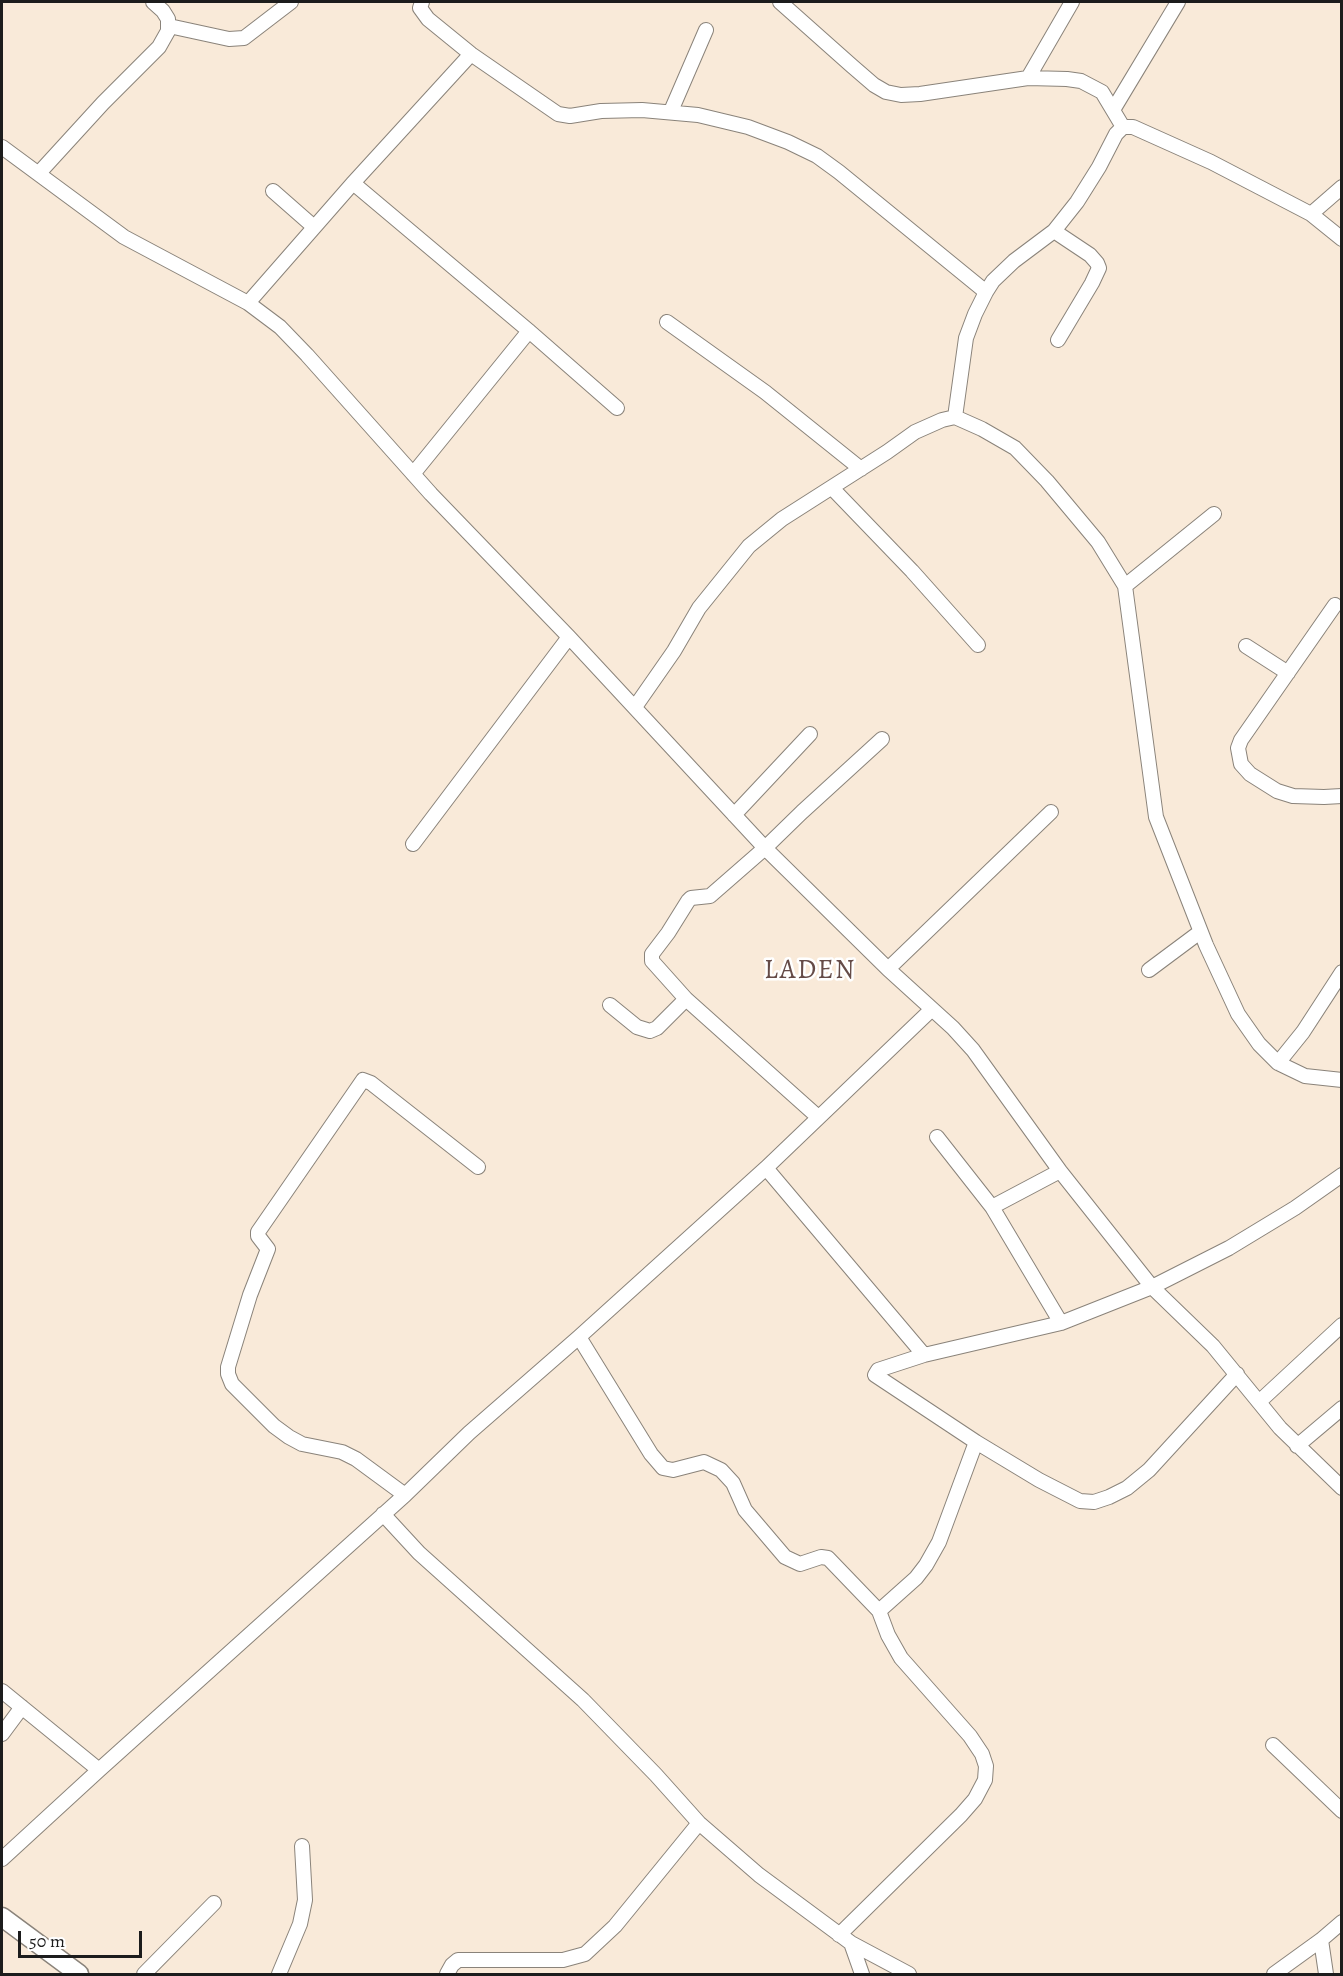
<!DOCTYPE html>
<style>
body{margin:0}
#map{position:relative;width:1343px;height:1976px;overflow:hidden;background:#f9ead9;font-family:Alegreya,serif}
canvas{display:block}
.frame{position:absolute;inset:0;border:3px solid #1c1c1c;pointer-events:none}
.scale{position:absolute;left:18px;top:1931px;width:124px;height:27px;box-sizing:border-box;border:3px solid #1c1c1c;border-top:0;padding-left:8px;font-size:18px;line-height:21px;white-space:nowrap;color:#1c1c1c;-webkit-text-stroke:4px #fff;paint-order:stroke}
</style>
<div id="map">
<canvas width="1343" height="1976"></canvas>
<div class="frame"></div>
<div class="scale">50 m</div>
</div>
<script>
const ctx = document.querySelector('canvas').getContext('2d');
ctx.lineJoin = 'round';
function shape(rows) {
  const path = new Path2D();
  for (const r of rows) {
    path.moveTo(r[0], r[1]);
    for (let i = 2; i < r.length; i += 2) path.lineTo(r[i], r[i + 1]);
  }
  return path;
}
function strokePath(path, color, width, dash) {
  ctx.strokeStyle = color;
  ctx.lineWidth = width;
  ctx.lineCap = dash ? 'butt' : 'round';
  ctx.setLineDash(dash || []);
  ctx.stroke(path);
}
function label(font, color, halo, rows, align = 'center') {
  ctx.font = font + ' Alegreya,serif';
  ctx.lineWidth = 5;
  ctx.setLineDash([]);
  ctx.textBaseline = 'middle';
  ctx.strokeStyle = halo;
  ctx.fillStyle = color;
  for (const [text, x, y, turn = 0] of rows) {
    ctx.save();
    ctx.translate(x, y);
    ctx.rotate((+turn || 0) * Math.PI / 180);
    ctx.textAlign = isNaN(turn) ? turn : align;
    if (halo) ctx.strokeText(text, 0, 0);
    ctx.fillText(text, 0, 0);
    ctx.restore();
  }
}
const street = shape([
 [422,2,420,8,428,19,471,54,558,114,570,116,601,111,642,110,698,115,748,127,788,142,817,156,839,172,986,292],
 [780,2,852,66,874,85,886,92,901,95,920,94,1028,78,1067,79,1081,81,1102,92,1123,127],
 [169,26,229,39,244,38,291,2],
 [1028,78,1072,2],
 [1113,110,1178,2],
 [671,111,706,30],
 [2,147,124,237,248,303,280,327,307,355,431,494,569,637,765,848,888,969,953,1028,973,1050,1060,1171,1152,1287,1213,1346,1280,1428,1342,1488],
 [39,173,103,103,159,47,168,31,168,19,163,11,153,2],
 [353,183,529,331,617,408],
 [273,191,314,227],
 [1311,214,1342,187],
 [1054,231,1090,255,1097,263,1099,268,1092,283,1058,340],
 [248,303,353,183,471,54],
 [667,322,765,392,861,469],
 [955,417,966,338,975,314,986,292,993,281,1014,261,1054,231,1077,202,1099,167,1116,134,1123,127,1133,127,1211,162,1311,214,1342,239],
 [413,474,529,331],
 [832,488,912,571,978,645],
 [1125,586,1214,514],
 [1335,605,1241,740,1238,748,1241,764,1250,774,1277,791,1293,796,1324,797,1342,796],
 [1246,646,1288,673],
 [635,707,674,651,699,608,749,546,782,519,887,452,915,432,942,420,955,417,982,429,1015,448,1047,481,1098,542,1125,586,1156,817,1206,945,1238,1014,1259,1044,1278,1063,1305,1076,1342,1080],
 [734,815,810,734],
 [413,844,569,637],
 [888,969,1051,812],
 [1149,970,1200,932],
 [610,1005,637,1027,650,1031,657,1028,686,999],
 [1278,1063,1303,1032,1342,972],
 [818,1117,686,999,652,961,652,954,668,933,688,901,691,898,710,896,765,848,802,812,882,739],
 [937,1137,992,1207,1061,1323],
 [766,1168,924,1355],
 [992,1207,1060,1171],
 [579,1337,651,1454,663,1468,673,1470,704,1462,721,1470,733,1483,745,1510,785,1557,800,1564,821,1557,828,1558,879,1611],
 [1237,1374,1149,1470,1127,1488,1109,1497,1094,1502,1080,1501,1039,1480,976,1442,875,1375,878,1370,924,1355,1061,1323,1152,1287,1229,1248,1295,1208,1342,1175],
 [1259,1402,1342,1325],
 [1297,1446,1342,1408],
 [405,1495,356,1459,342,1452,302,1444,289,1437,274,1426,232,1384,228,1374,228,1367,250,1295,268,1249,258,1236,258,1232,363,1080,371,1083,478,1167],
 [383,1514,419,1553,583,1700,656,1775,699,1823,759,1875,851,1943,909,1974],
 [2,1691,99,1770],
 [2,1734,22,1707],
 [1273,1745,1342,1811],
 [2,1859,99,1770,405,1495,469,1433,579,1337,766,1168,931,1010],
 [839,1935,961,1815,975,1799,985,1780,986,1766,982,1754,970,1736,901,1658,888,1635,879,1611,916,1578,926,1565,939,1542,976,1442],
 [1321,1940,1326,1974],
 [851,1943,862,1974],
 [144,1974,214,1903],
 [279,1974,300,1924,305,1900,302,1846],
 [447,1974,452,1965,458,1960,563,1960,585,1954,615,1926,699,1823],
 [1274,1974,1321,1940,1342,1922]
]);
const secondary = shape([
 [2,1917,79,1974]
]);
const quarterNames = [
 ["LADEN",810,971]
];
strokePath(street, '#8a837a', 16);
strokePath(secondary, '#8a837a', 21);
strokePath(street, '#fff', 14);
strokePath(secondary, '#fff', 18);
ctx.letterSpacing = '1.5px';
label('27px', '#654b47', '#fff', quarterNames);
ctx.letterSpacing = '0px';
</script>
